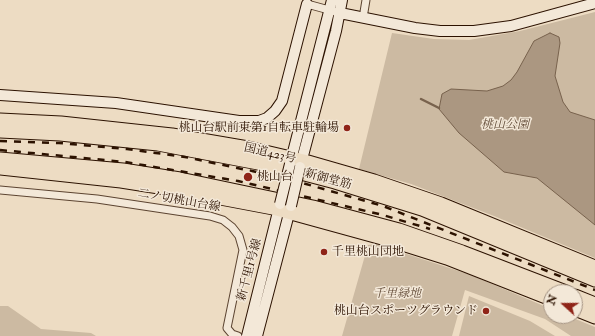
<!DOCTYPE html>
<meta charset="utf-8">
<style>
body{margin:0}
#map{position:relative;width:595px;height:336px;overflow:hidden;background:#eddcc3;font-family:"IM FELL Double Pica",serif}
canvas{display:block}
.north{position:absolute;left:543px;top:284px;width:40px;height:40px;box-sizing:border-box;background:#f3e8d8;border:1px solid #a39282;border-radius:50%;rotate:291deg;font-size:11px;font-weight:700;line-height:16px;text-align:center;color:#2c1200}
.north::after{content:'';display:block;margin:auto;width:14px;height:18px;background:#8f2418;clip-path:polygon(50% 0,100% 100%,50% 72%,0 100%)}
</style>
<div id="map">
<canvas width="595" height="336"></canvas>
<div class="north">N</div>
</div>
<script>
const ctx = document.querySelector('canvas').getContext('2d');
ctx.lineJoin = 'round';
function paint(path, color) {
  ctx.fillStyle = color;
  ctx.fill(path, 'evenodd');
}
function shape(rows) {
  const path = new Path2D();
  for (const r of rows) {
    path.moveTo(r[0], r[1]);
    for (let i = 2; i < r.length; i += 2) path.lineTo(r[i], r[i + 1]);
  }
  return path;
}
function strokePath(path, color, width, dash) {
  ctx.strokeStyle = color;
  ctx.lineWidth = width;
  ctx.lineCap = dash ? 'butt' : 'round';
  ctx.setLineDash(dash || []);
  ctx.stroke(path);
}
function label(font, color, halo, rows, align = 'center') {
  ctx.font = font + ' "IM FELL Double Pica","Noto Serif JP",serif';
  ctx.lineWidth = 3;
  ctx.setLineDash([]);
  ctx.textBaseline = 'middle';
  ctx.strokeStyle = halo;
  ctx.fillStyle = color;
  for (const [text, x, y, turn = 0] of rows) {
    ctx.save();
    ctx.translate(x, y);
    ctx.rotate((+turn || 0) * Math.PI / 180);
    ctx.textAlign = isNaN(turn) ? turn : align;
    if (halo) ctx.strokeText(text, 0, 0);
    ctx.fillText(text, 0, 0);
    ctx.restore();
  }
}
const green = shape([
 [595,12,595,258,494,216,411,184,359,169,392,33,434,39,469,40,520,31],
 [376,244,471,275,551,309,551,316,568,316,595,327,595,336,571,336,545,319,465,290,452,336,342,336,368,245],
 [469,296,530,321,555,336,459,336],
 [0,306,8,306,41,329,91,333,96,336,0,336]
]);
const water = shape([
 [550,33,559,37,560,43,555,76,563,102,570,112,595,120,595,225,537,178,504,172,459,133,439,109,442,94,451,89,487,91,503,86,511,80,517,72,534,41,550,33]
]);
const stream = shape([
 [421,99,439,108]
]);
const street = shape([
 [307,4,340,13],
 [363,18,366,0],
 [0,190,97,199,210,216,223,220,232,227,239,236,243,250,227,328,232,334,238,336]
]);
const secondary = shape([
 [340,13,415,28,440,31,474,31,511,26,595,3],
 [0,95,116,103,239,121,259,121,267,118,275,111,282,101,307,4],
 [290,164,332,0],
 [300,167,336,31,342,0],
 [247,336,280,204],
 [257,336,291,206]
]);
const highway = shape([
 [0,120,61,123,172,135,248,148,308,162,374,181,441,204,595,267],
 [0,131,60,134,158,144,274,166,335,182,422,209,595,280],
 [0,159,123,170,180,179,313,207,399,230,462,252,566,292],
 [0,168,121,181,178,190,273,208,393,241,447,258,551,299],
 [575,296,595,304],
 [575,309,595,317]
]);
const rail = shape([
 [0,141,59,143,127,149,185,157,285,178,383,206,595,290],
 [0,150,125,162,238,181,383,215,430,229]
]);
const secondaryBridge = shape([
 [280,204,290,164],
 [291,206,300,167]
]);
const markers = [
 [347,128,4,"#8f2418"],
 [248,177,5,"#8f2418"],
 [324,252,4,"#8f2418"],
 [486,311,4,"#8f2418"]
];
const parkNames = [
 ["桃山公園",505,125],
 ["千里緑地",397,294]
];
const poiNames = [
 ["桃山台駅前東第1自転車駐輪場",339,128],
 ["桃山台",257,177,"left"],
 ["千里桃山団地",332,252,"left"],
 ["桃山台スポーツグラウンド",478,311]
];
const streetNames = [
 ["国道423号",270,154,13],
 ["新御堂筋",328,180,15],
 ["二ノ切桃山台線",179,201,10],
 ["新千里1号線",250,270,-75]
];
paint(green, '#ccbaa2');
paint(water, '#ab9781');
strokePath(water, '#78624d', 1);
strokePath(stream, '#78624d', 2.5);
strokePath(street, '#5c4431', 9);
strokePath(secondary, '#2c1200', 12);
strokePath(highway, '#2c1200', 15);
strokePath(street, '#f3e8d8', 7);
strokePath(secondary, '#f3e8d8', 10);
strokePath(highway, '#eddcc3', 13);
strokePath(rail, '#2c1200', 2.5, [7, 7]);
strokePath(secondaryBridge, '#2c1200', 12, []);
strokePath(secondaryBridge, '#f3e8d8', 10);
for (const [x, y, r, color] of markers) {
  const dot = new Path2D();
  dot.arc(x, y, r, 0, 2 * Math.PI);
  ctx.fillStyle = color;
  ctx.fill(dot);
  strokePath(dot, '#f3e8d8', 1.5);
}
label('italic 12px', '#644d39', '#f3e8d8', parkNames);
label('12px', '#2c1200', '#f3e8d8', poiNames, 'right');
label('12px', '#2c1200', '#f3e8d8', streetNames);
</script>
